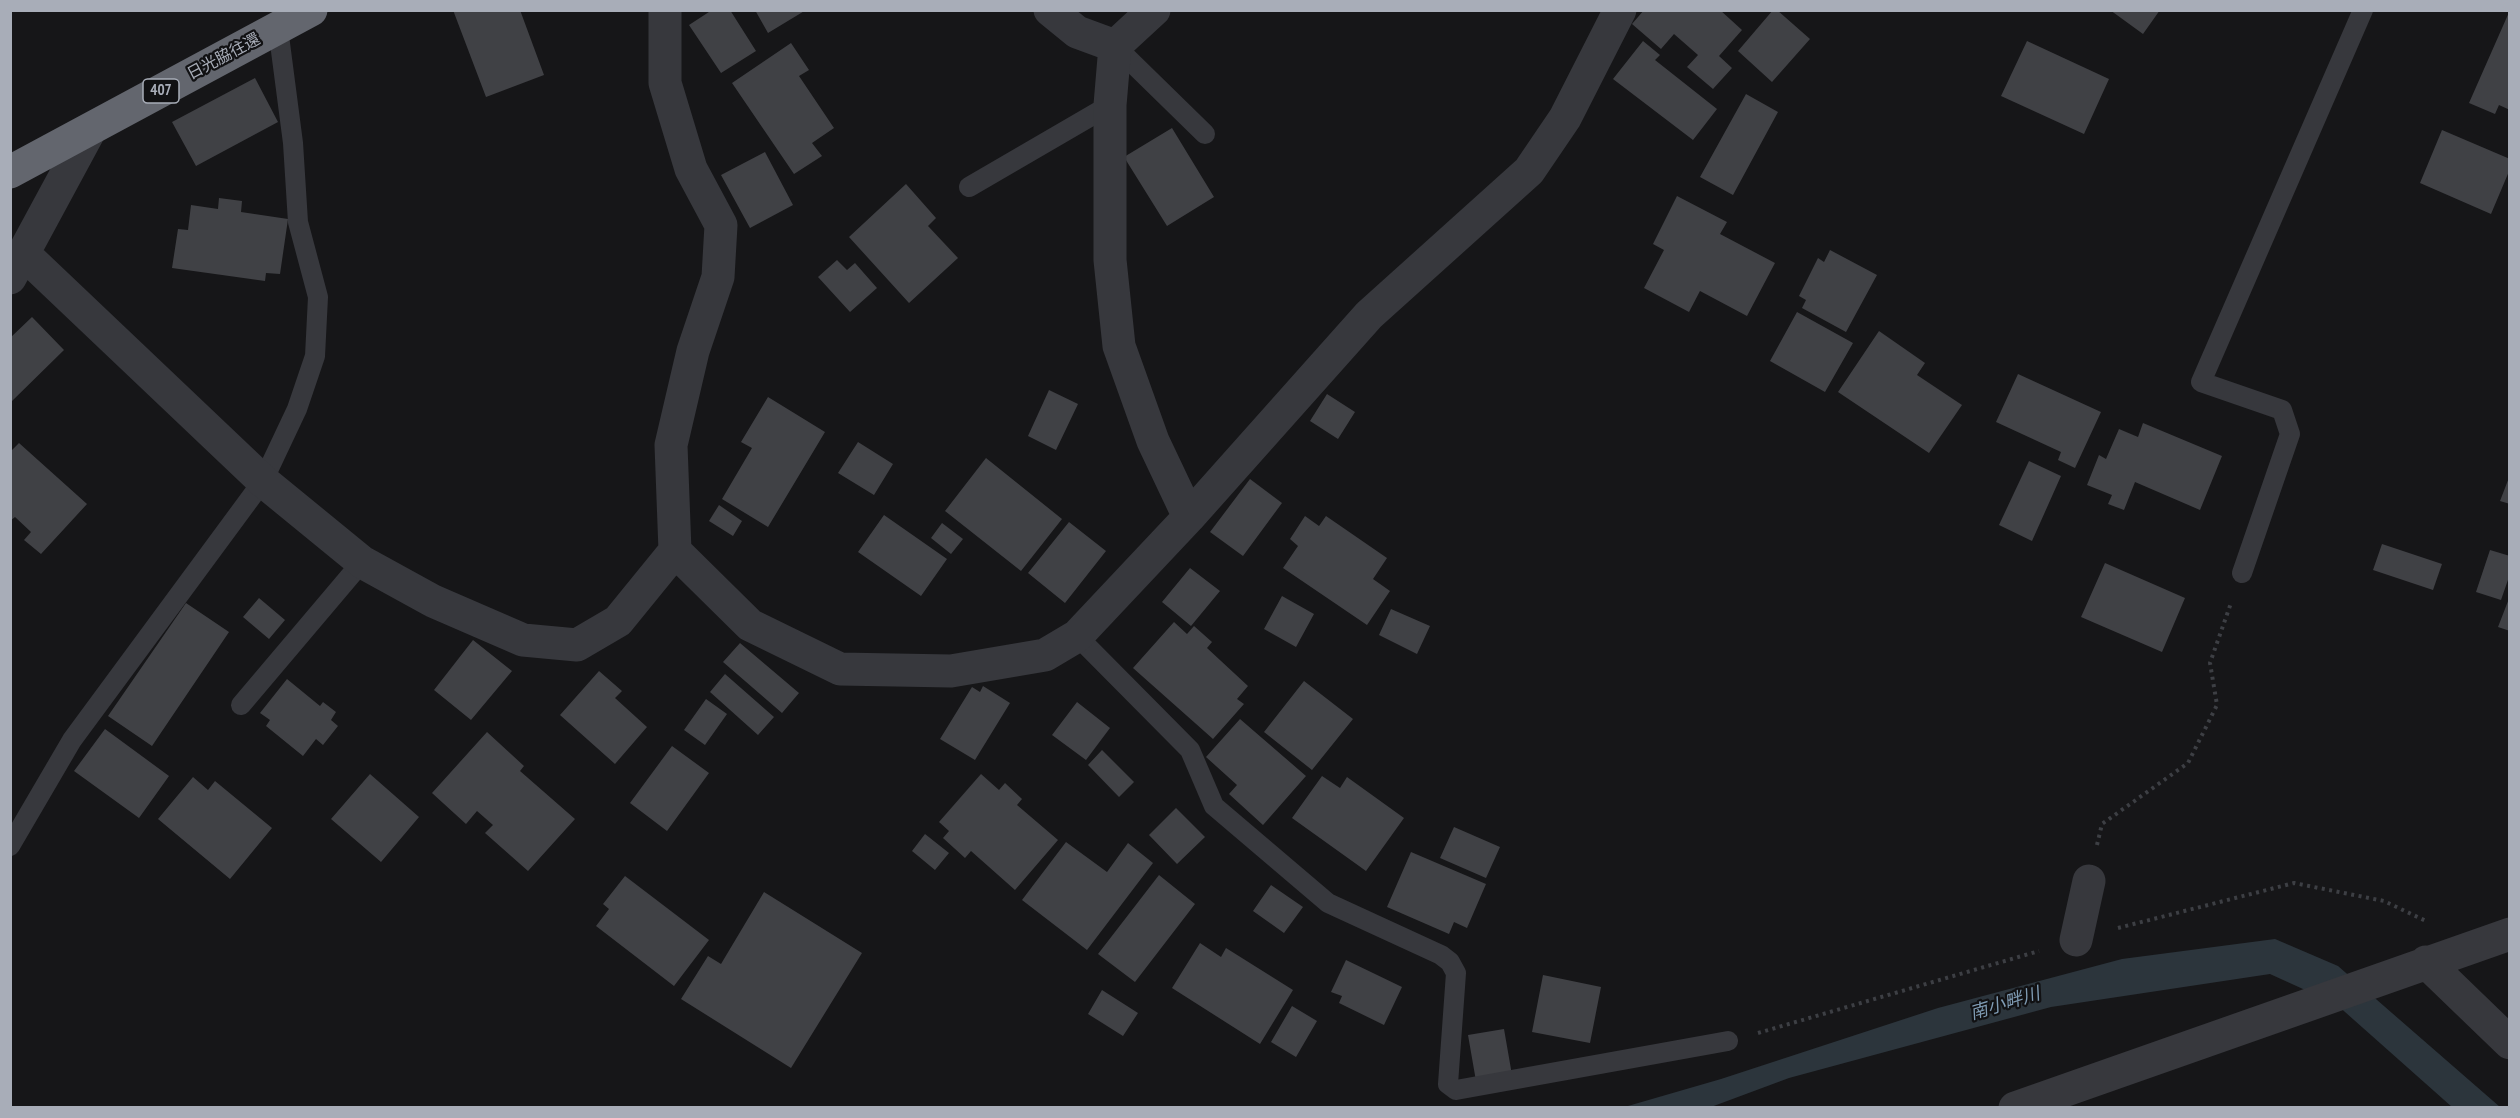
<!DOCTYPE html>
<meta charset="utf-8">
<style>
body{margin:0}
#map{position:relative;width:2520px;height:1118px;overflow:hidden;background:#161618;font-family:"PT Sans Narrow",sans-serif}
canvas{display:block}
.frame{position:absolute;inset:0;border:12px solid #a8adb8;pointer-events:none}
</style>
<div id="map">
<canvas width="2520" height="1118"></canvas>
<div class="frame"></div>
</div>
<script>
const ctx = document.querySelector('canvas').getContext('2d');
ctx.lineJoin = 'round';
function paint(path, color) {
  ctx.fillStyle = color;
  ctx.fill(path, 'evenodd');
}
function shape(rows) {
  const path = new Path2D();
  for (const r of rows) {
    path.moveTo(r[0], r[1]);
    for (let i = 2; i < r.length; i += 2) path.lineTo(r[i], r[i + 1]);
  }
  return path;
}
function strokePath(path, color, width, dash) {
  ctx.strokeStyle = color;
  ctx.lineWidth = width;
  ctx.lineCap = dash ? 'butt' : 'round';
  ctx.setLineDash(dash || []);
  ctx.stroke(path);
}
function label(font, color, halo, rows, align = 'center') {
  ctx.font = font + ' "PT Sans Narrow","Noto Sans JP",sans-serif';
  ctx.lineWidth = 4.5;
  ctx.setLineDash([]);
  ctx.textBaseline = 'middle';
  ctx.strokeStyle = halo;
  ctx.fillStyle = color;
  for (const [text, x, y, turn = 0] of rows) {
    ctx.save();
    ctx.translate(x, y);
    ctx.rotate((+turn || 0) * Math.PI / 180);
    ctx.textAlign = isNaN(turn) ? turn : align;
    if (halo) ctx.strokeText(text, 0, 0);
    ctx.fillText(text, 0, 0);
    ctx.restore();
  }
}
const water = shape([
 [2275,939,2338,966,2500,1107,2452,1107,2336,1004,2270,974,2051,1007,1789,1078,1711,1107,1621,1108,1721,1079,1938,1008,2122,959]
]);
const building = shape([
 [453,10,520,10,544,75,486,97],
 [712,10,730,10,756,51,721,73,689,25],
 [755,10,806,10,768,33],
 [1644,10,1720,10,1742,30,1719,56,1732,68,1713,89,1687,67,1698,55,1674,34,1661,49,1632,24],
 [1773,10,1777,10,1810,39,1772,82,1738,51],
 [2110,10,2160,10,2143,34],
 [2510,10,2510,110,2499,105,2495,114,2469,103],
 [1643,41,1660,55,1655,60,1717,109,1693,140,1613,79],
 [2027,41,2109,79,2084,134,2001,96],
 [791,43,809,70,799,76,834,128,812,143,822,156,794,174,732,83],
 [255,78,278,122,196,166,172,122],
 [1746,94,1778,112,1733,195,1700,177],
 [1172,128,1214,197,1167,226,1124,157],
 [2442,130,2510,159,2510,169,2491,214,2420,183],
 [765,152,793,205,750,228,721,175],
 [906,184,936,218,928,226,958,258,909,303,849,237],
 [1677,196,1727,222,1720,234,1775,263,1747,316,1700,291,1689,312,1644,288,1664,250,1653,244],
 [219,198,242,201,241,212,288,219,280,274,266,273,265,281,172,268,178,229,188,230,191,205,218,209],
 [1830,250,1877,275,1846,332,1802,308,1806,300,1799,296,1818,258,1824,262],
 [837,260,847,270,855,263,877,288,850,312,818,277],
 [1797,312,1853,343,1825,392,1770,361],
 [32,317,64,350,10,403,10,338],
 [1879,331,1925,363,1917,375,1962,405,1929,453,1838,392],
 [2018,374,2101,412,2075,468,2058,460,2061,452,1996,422],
 [1049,390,1078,404,1056,450,1028,436],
 [1327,394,1355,412,1338,439,1310,421],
 [768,397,825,432,768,527,722,499,752,448,741,442],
 [2143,423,2222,456,2200,510,2135,482,2124,510,2108,504,2112,495,2087,485,2099,455,2106,459,2119,429,2138,437],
 [858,442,893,464,874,495,838,473],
 [19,443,87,504,41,554,24,540,31,532,15,517,10,521,10,452],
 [986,458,1062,519,1021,571,945,511],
 [2029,461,2061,476,2032,541,1999,525],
 [2510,475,2510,504,2500,501],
 [1250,479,1282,503,1243,556,1210,532],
 [719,505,742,521,733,536,709,521],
 [884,515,947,559,921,596,858,552],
 [1305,516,1319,526,1326,516,1387,558,1373,579,1390,591,1367,625,1283,568,1298,546,1290,539],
 [1069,522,1106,551,1065,603,1028,573],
 [942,523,963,539,951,554,931,538],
 [2382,544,2442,564,2433,590,2373,570],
 [2490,550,2510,556,2510,574,2501,600,2476,592],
 [2105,563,2185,598,2162,652,2081,617],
 [1190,568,1220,591,1191,626,1162,602],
 [1282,596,1314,614,1296,647,1264,629],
 [2510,596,2510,631,2498,627],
 [259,598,285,620,269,639,243,617],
 [186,603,229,632,152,746,108,716],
 [1391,609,1430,626,1417,654,1379,635],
 [1174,622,1187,634,1194,626,1212,642,1207,648,1248,686,1237,699,1244,704,1213,739,1133,668],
 [473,640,512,671,471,720,434,690],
 [740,643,799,693,782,713,723,662],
 [599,671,622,691,615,698,647,727,615,764,560,715],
 [725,674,774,717,758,735,710,692],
 [287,679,320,706,323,702,336,712,331,720,338,726,323,745,316,739,303,756,266,726,270,720,260,713],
 [1304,681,1353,719,1312,770,1264,732],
 [983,686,1010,703,975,760,940,739,972,687,980,692],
 [706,699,727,714,705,745,684,730],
 [1077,702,1110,728,1086,760,1052,735],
 [1240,719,1306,776,1263,825,1229,794,1237,785,1206,757],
 [105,729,169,776,139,818,74,771],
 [487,732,524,766,520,771,575,819,528,871,485,833,493,825,477,811,466,824,432,793],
 [672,746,709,773,667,831,630,803],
 [1102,750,1134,782,1119,797,1088,765],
 [370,774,419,817,381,862,331,819],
 [981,774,999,790,1005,783,1022,799,1017,805,1058,840,1015,890,971,851,965,858,943,838,949,831,939,822],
 [1322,776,1340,788,1347,777,1404,818,1366,871,1292,818],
 [193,777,208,790,215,781,272,828,230,879,158,819],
 [1176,808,1205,837,1177,864,1149,835],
 [1454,827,1500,847,1486,878,1440,858],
 [925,834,949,853,935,870,912,851],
 [1066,842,1107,872,1128,843,1153,863,1087,950,1022,900],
 [1411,852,1486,884,1467,928,1454,922,1449,934,1387,907],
 [1159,875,1195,904,1135,982,1098,954],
 [625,876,709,940,674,986,596,926,609,909,603,904],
 [1271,885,1303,907,1284,933,1253,911],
 [764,892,862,953,791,1068,681,999,708,956,721,964],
 [1200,943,1221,957,1226,948,1293,990,1260,1044,1172,988],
 [1346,960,1402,987,1384,1025,1339,1003,1342,996,1331,992],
 [1543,975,1601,987,1590,1043,1532,1032],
 [1102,990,1138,1013,1123,1036,1088,1014],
 [1292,1006,1317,1021,1296,1057,1271,1042],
 [1504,1029,1512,1075,1476,1081,1468,1035]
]);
const path = shape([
 [2097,845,2102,824,2188,763,2217,705,2210,663,2231,603],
 [2118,928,2294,883,2384,901,2426,921],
 [1758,1033,2039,951]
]);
const lane = shape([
 [1115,46,1205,134],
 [969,187,1110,105],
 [2242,573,2290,434,2282,410,2201,382,2363,10],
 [1077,636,1190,750,1214,806,1328,903,1441,955,1450,962,1456,973,1448,1084,1456,1090,1728,1041],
 [241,705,362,562],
 [10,846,72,740,263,481,297,409,315,356,318,297,298,222,293,143,278,28]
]);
const street = shape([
 [1050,10,1077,32,1115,46],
 [1154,10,1115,46,1110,105,1110,260,1119,346,1153,441,1189,517],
 [24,254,263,481,362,562,433,601,523,640,577,645,618,621,675,551,671,445,693,351,718,277,721,225,691,169,665,83,665,10],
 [10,278,90,130],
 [675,551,750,625,840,669,951,671,1045,655,1077,636,1189,517,1369,315,1529,171,1565,118,1620,10],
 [2076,940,2089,881],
 [2426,962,2510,1043],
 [2015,1108,2510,934]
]);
const highway = shape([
 [10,172,311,10]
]);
const shields = [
 [161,91,36]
];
const shieldNames = [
 ["407",161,91]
];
const streetNames = [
 ["日光脇往還",224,57,-28]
];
const waterNames = [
 ["南小畔川",2005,1004,-17]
];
paint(water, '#2c353c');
paint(building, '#404145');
strokePath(path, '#3d3f44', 4, [3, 4.5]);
strokePath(lane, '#37383d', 20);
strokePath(street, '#37383d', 33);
strokePath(highway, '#63666e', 33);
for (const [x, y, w] of shields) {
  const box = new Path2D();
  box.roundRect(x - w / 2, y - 12, w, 24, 4.5);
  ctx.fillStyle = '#111113';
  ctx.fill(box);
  strokePath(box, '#a8adb8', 1.5);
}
label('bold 15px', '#a8adb8', null, shieldNames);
label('16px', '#a8adb8', '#111113', streetNames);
label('italic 18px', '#7f9bb3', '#111113', waterNames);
</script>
